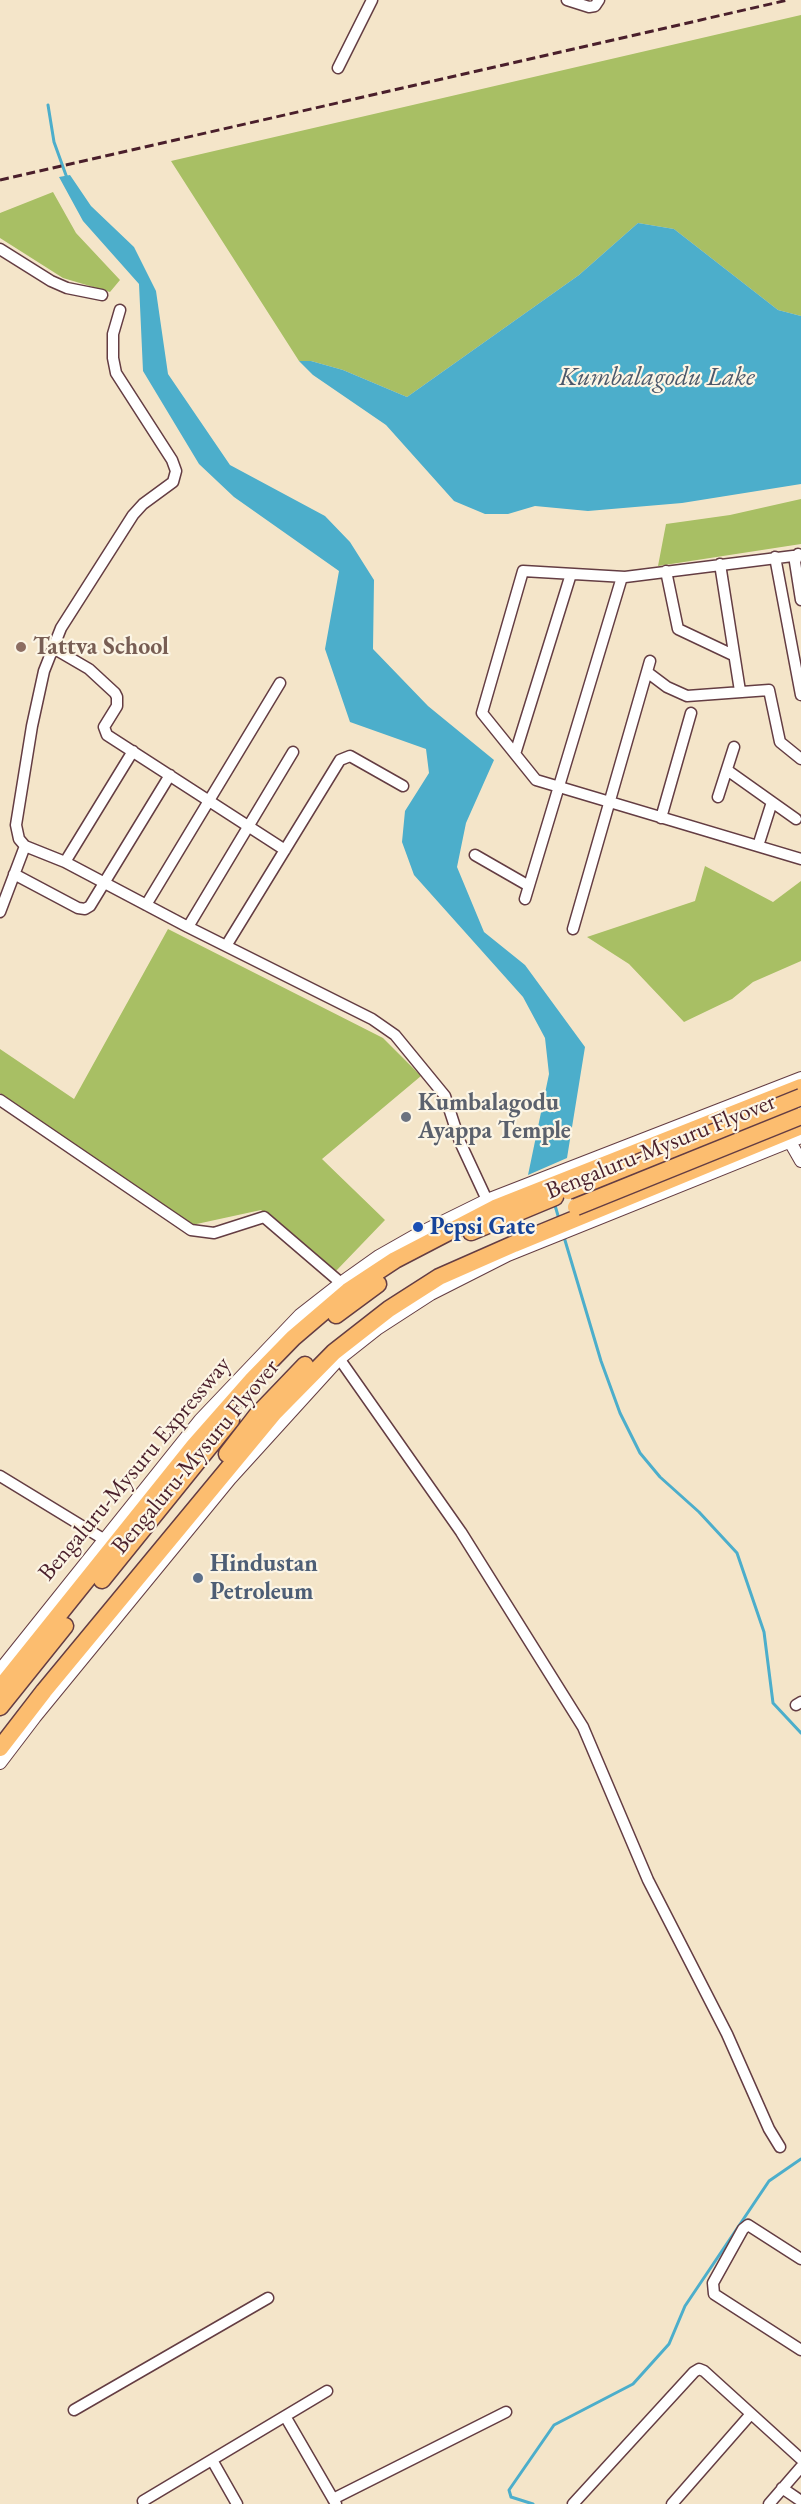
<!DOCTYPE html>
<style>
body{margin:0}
canvas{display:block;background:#f4e5c9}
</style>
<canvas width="801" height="2504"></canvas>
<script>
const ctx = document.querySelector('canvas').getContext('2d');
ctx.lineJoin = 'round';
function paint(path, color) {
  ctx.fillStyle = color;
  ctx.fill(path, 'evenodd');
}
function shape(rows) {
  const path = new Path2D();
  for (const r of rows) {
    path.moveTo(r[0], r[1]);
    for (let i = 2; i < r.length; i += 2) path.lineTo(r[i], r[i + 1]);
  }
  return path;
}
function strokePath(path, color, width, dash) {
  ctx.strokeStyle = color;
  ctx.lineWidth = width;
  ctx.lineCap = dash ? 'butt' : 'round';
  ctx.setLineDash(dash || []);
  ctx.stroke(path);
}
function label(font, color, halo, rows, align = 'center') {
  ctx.font = font + ' "EB Garamond",serif';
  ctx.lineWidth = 4.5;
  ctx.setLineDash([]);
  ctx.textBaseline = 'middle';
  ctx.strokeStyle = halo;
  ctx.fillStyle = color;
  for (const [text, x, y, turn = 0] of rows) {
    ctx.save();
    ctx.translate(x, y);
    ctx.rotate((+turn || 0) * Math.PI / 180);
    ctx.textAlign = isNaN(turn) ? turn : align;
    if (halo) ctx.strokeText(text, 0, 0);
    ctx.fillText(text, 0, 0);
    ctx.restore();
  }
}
const green = shape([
 [801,15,801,316,778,310,674,229,638,223,579,275,407,397,343,370,311,361,299,361,171,161],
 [53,192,76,233,120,280,110,292,63,278,0,238,0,213],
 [801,499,801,544,658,566,666,524,730,515],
 [705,866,773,902,801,881,801,961,753,982,732,999,684,1022,629,964,587,937,695,901],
 [168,929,383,1038,421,1076,322,1159,385,1220,335,1272,261,1210,192,1225,0,1093,0,1049,74,1099]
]);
const water = shape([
 [70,175,91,206,134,247,156,291,168,374,230,465,325,516,350,542,374,580,373,649,428,706,494,760,466,823,457,867,484,932,525,965,585,1047,567,1158,528,1175,549,1074,545,1038,523,997,414,875,402,842,405,811,429,773,426,749,350,722,325,649,339,571,234,497,199,464,143,371,139,284,83,221,59,177],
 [638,223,674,229,778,310,801,316,801,484,682,503,588,511,535,506,508,514,485,514,454,501,386,425,313,375,299,361,311,361,343,370,407,397,579,275]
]);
const stream = shape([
 [48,105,54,142,67,178],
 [554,1202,559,1219],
 [564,1237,601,1361,620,1413,640,1453,660,1477,699,1512,737,1553,764,1632,773,1703,801,1733],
 [533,2504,511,2497,509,2490,554,2425,633,2384,669,2344,685,2306,769,2181,801,2159]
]);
const minor = shape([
 [567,0,589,7,595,6,599,0],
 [338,68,372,0],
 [0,249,51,281,67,288,102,295],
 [120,310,113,334,113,358,116,373,172,460,176,471,173,482,143,504,133,515,61,628,44,671,32,726,16,825,19,839,25,846,65,862,188,927,372,1019,395,1035,445,1096,460,1142,487,1200],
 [798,554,795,562,801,600],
 [801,555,625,577,523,571,482,713,536,780,801,859],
 [775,557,801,695],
 [720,564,740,691],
 [666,571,678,629,733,655],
 [53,648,89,669,115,693,117,697,117,706,104,727,107,735,285,850],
 [647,672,667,687,687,696,769,690,780,742,801,759],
 [515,754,571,574],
 [727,770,796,819],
 [718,797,734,747],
 [661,818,691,713],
 [758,846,772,802],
 [475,855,529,886],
 [65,862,133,751],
 [14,874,78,908,85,909,90,906,170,775],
 [525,899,622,577],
 [146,905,280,683],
 [0,912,25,846],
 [188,927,293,752],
 [573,929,650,661],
 [226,946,340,760,350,756,403,786],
 [0,1100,191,1230,214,1233,264,1217,341,1283],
 [336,1354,461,1532,583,1727,648,1880,727,2034,769,2129,780,2147],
 [0,1476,105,1540],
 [796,1705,801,1702],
 [801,2259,748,2225,743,2229,713,2283,714,2294,801,2350],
 [74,2410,268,2298],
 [285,2416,336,2504],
 [212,2460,237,2504],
 [782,2488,801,2501],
 [333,2499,506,2412],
 [143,2501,327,2391],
 [573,2504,694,2372,699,2369,704,2371,801,2459],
 [672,2504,750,2415],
 [769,2504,801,2467]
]);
const tertiary = shape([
 [771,1101,785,1133,801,1161],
 [0,1670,200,1420,300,1315,341,1283,379,1256,416,1235,487,1200,801,1078],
 [0,1763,35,1717,230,1479,339,1359,377,1329,431,1294,508,1255,801,1137]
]);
const trunk = shape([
 [471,1232,555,1197],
 [336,1315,378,1284],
 [227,1454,257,1415,305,1365],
 [102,1580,231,1420],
 [0,1688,194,1446,253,1379,293,1338,348,1291,395,1260,495,1208,801,1087],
 [0,1707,65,1626],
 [0,1748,44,1691,274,1413,334,1352,389,1309,439,1277,514,1244,801,1126]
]);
const rail = shape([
 [0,180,788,0]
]);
const trunkBridge = shape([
 [568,1191,801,1097],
 [576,1207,801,1116]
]);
const markers = [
 [21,647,6,"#8d6e63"],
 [406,1117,6,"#6b7280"],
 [418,1227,6,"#1a4fb4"],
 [198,1578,6,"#5c6f8a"]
];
const educationNames = [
 ["Tattva School",33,647]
];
const worshipNames = [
 ["Kumbalagodu",418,1103],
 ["Ayappa Temple",418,1131]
];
const streetNames = [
 ["Bengaluru-Mysuru Flyover",661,1147,-22],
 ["Bengaluru-Mysuru Flyover",196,1457,-50],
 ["Bengaluru-Mysuru Expressway",135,1469,-50]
];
const transitNames = [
 ["Pepsi Gate",430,1227]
];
const serviceNames = [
 ["Hindustan",210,1564],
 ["Petroleum",210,1592]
];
const waterNames = [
 ["Kumbalagodu Lake",657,378]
];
paint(green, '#a8bf64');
paint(water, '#4caecb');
strokePath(stream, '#4caecb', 3);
strokePath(minor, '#643d43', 13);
strokePath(tertiary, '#643d43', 14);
strokePath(trunk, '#643d43', 19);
strokePath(minor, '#fff', 10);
strokePath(tertiary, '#fff', 12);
strokePath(trunk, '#fcbd6f', 16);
strokePath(rail, '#4a1f2b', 3, [9, 4.5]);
strokePath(trunkBridge, '#643d43', 19, []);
strokePath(trunkBridge, '#fcbd6f', 16);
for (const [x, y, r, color] of markers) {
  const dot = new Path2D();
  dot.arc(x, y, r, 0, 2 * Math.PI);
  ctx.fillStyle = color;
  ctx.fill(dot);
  strokePath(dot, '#fcf5e5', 2);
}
label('bold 24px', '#785e54', '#fcf5e5', educationNames, 'left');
label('bold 24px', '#5b616d', '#fcf5e5', worshipNames, 'left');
label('24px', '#4a1f2b', '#fcf5e5', streetNames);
label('bold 24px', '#164399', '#fcf5e5', transitNames, 'left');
label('bold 24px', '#4e5e75', '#fcf5e5', serviceNames, 'left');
label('italic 26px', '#4b586b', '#fcf5e5', waterNames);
</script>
